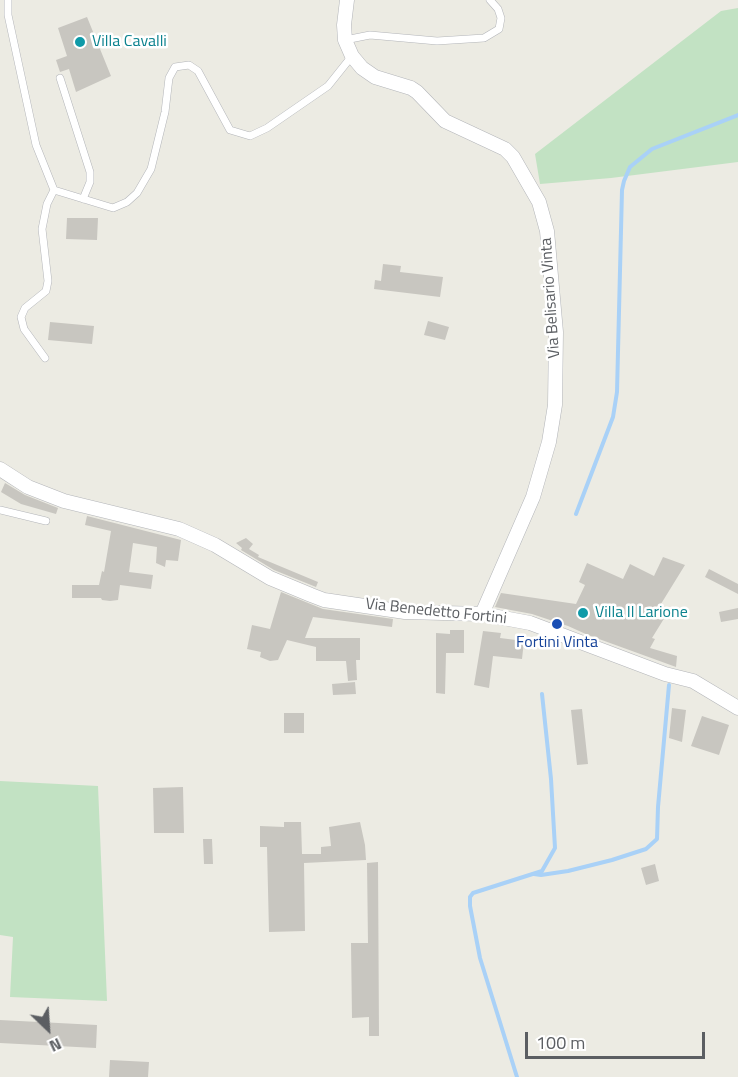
<!DOCTYPE html>
<style>
body{margin:0}
#map{position:relative;width:738px;height:1077px;overflow:hidden;background:#ecebe3;font-family:"Titillium Web",sans-serif}
canvas{display:block}
.north{position:absolute;left:18px;top:999px;width:60px;height:60px;-webkit-text-stroke:4px #fff;paint-order:stroke;rotate:155deg;font-size:16px;font-weight:700;line-height:24px;text-align:center;color:#5b5e62}
.north::after{content:'';display:block;margin:auto;width:21px;height:27px;background:#5b5e62;clip-path:polygon(50% 0,100% 100%,50% 72%,0 100%)}
.scale{position:absolute;left:525px;top:1032px;width:180px;height:27px;box-sizing:border-box;border:3px solid #5b5e62;border-top:0;padding-left:8px;font-size:18px;line-height:21px;white-space:nowrap;color:#5b5e62;-webkit-text-stroke:4px #fff;paint-order:stroke}
</style>
<div id="map">
<canvas width="738" height="1077"></canvas>
<div class="north">N</div>
<div class="scale">100 m</div>
</div>
<script>
const ctx = document.querySelector('canvas').getContext('2d');
ctx.lineJoin = 'round';
function paint(path, color) {
  ctx.fillStyle = color;
  ctx.fill(path, 'evenodd');
}
function shape(rows) {
  const path = new Path2D();
  for (const r of rows) {
    path.moveTo(r[0], r[1]);
    for (let i = 2; i < r.length; i += 2) path.lineTo(r[i], r[i + 1]);
  }
  return path;
}
function strokePath(path, color, width, dash) {
  ctx.strokeStyle = color;
  ctx.lineWidth = width;
  ctx.lineCap = dash ? 'butt' : 'round';
  ctx.setLineDash(dash || []);
  ctx.stroke(path);
}
function label(font, color, halo, rows, align = 'center') {
  ctx.font = font + ' "Titillium Web",sans-serif';
  ctx.lineWidth = 5;
  ctx.setLineDash([]);
  ctx.textBaseline = 'middle';
  ctx.strokeStyle = halo;
  ctx.fillStyle = color;
  for (const [text, x, y, turn = 0] of rows) {
    ctx.save();
    ctx.translate(x, y);
    ctx.rotate((+turn || 0) * Math.PI / 180);
    ctx.textAlign = isNaN(turn) ? turn : align;
    if (halo) ctx.strokeText(text, 0, 0);
    ctx.fillText(text, 0, 0);
    ctx.restore();
  }
}
const green = shape([
 [738,8,738,162,611,178,540,184,535,154,721,11],
 [0,781,98,786,107,1001,10,997,13,937,0,935]
]);
const stream = shape([
 [576,514,613,417,617,392,622,190,624,181,630,167,652,149,738,115],
 [534,874,541,875,568,871,612,860,646,849,657,839,658,807,669,685],
 [517,1077,480,958,470,906,470,897,473,893,542,871,555,848,551,779,542,694]
]);
const building = shape([
 [87,17,111,76,76,92,69,69,60,72,56,60,67,56,58,28],
 [67,218,98,218,97,240,66,239],
 [383,264,401,266,400,272,443,277,440,297,374,289,375,280,381,281],
 [428,321,449,327,445,340,424,335],
 [50,322,94,326,92,344,48,340],
 [5,483,25,495,58,508,56,514,21,504,1,492],
 [87,516,181,540,178,561,166,560,165,567,156,563,157,547,133,543,129,572,153,575,151,589,120,585,118,600,110,601,102,600,101,598,72,598,72,585,99,585,102,571,104,572,111,531,85,525],
 [246,538,253,544,249,549,259,555,258,557,318,582,316,587,274,570,241,550,242,548,236,543],
 [663,557,685,565,656,612,665,617,652,638,655,639,650,648,677,656,676,667,588,635,568,626,532,614,495,607,501,593,576,604,585,585,579,582,587,563,623,579,630,564,654,576],
 [709,569,738,584,738,594,705,577],
 [281,592,323,609,393,619,392,627,313,617,305,638,360,638,360,660,356,660,357,680,348,681,346,661,316,661,316,647,287,640,278,660,270,661,260,657,261,652,247,649,252,625,270,629],
 [738,608,738,619,721,622,719,612],
 [450,630,464,630,464,653,446,653,445,694,436,693,436,633,450,634],
 [483,631,501,633,500,638,524,641,522,659,493,656,489,688,474,685],
 [355,682,356,694,333,695,332,684],
 [672,708,686,710,682,742,669,738],
 [582,709,588,764,577,765,571,710],
 [284,713,304,713,304,733,284,733],
 [702,716,729,725,719,755,691,746],
 [183,787,184,833,154,833,153,788],
 [284,822,301,822,302,854,321,854,321,847,331,846,329,827,360,822,365,845,366,860,304,863,305,931,269,932,267,847,260,847,260,826,284,827],
 [203,839,212,839,213,864,204,864],
 [378,862,379,1036,369,1036,369,1017,352,1018,351,943,368,943,367,863],
 [655,864,659,881,646,885,641,868],
 [0,1020,97,1025,96,1048,0,1043],
 [110,1060,149,1062,148,1077,109,1077]
]);
const lane = shape([
 [8,0,8,15,36,145,54,190],
 [345,40,370,35,437,41,484,38,499,29,501,18,498,9,490,0],
 [60,78,90,172,90,182,83,199],
 [54,190,113,208,127,202,137,193,151,169,165,112,169,78,175,67,189,65,198,71,230,130,250,136,267,128,328,86,352,56],
 [45,358,24,329,21,317,25,308,46,291,48,281,42,229,47,204,54,190],
 [0,510,46,521]
]);
const street = shape([
 [347,0,344,25,345,40,352,56,362,68,375,77,411,88,417,92,445,121,505,149,513,157,539,202,547,231,556,332,555,405,549,442,533,497,482,614],
 [0,469,28,487,64,501,179,529,215,545,270,578,311,595,324,600,405,612,482,614,530,623,665,674,693,681,738,708]
]);
const markers = [
 [80,42,6,"#0f9aa8"],
 [583,613,6,"#0f9aa8"],
 [557,624,6,"#1a4fb4"]
];
const cultureNames = [
 ["Villa Cavalli",92,42],
 ["Villa Il Larione",595,613]
];
const streetNames = [
 ["Via Belisario Vinta",551,298,-94],
 ["Via Benedetto Fortini",436,612,6]
];
const transitNames = [
 ["Fortini Vinta",557,643]
];
paint(green, '#c2e2c3');
strokePath(stream, '#a9d1f7', 4);
paint(building, '#c8c6c0');
strokePath(lane, '#b3b5b9', 8);
strokePath(street, '#b3b5b9', 15);
strokePath(lane, '#fff', 7);
strokePath(street, '#fff', 14);
for (const [x, y, r, color] of markers) {
  const dot = new Path2D();
  dot.arc(x, y, r, 0, 2 * Math.PI);
  ctx.fillStyle = color;
  ctx.fill(dot);
  strokePath(dot, '#fff', 2);
}
label('16px', '#0d838f', '#fff', cultureNames, 'left');
label('16px', '#5b5e62', '#fff', streetNames);
label('16px', '#164399', '#fff', transitNames);
</script>
